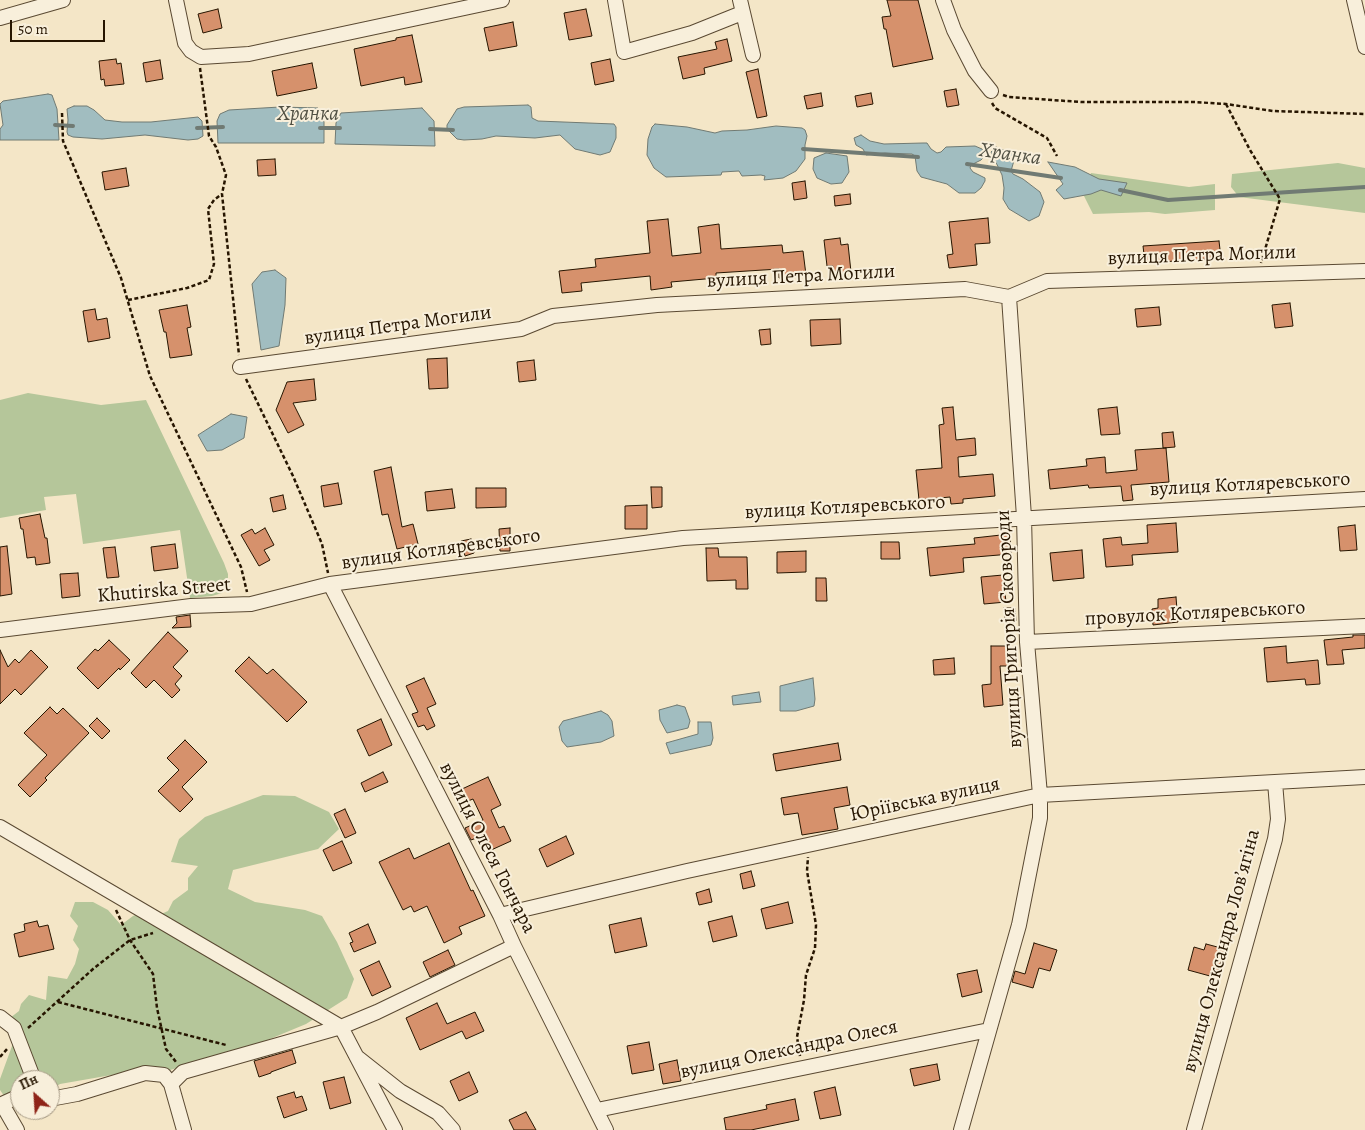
<!DOCTYPE html>
<meta charset="utf-8">
<style>
body{margin:0}
#map{position:relative;width:1365px;height:1130px;overflow:hidden;background:#f4e6c7;font-family:Alegreya,serif}
canvas{display:block}
.north{position:absolute;left:10px;top:1070px;width:50px;height:50px;box-sizing:border-box;background:#f8efdb;border:1px solid #a49883;border-radius:50%;rotate:334deg;font-size:14px;font-weight:700;line-height:20px;text-align:center;color:#261500}
.north::after{content:'';display:block;margin:auto;width:18px;height:22px;background:#8f2418;clip-path:polygon(50% 0,100% 100%,50% 72%,0 100%)}
.scale{position:absolute;left:10px;top:20px;width:95px;height:22px;box-sizing:border-box;border:2px solid #261500;border-top:0;padding-left:6px;font-size:15px;line-height:18px;white-space:nowrap;color:#261500;-webkit-text-stroke:4px #f8efdb;paint-order:stroke}
</style>
<div id="map">
<canvas width="1365" height="1130"></canvas>
<div class="north">Пн</div>
<div class="scale">50 m</div>
</div>
<script>
const ctx = document.querySelector('canvas').getContext('2d');
ctx.lineJoin = 'round';
function paint(path, color) {
  ctx.fillStyle = color;
  ctx.fill(path, 'evenodd');
}
function shape(rows) {
  const path = new Path2D();
  for (const r of rows) {
    path.moveTo(r[0], r[1]);
    for (let i = 2; i < r.length; i += 2) path.lineTo(r[i], r[i + 1]);
  }
  return path;
}
function strokePath(path, color, width, dash) {
  ctx.strokeStyle = color;
  ctx.lineWidth = width;
  ctx.lineCap = dash ? 'butt' : 'round';
  ctx.setLineDash(dash || []);
  ctx.stroke(path);
}
function label(font, color, halo, rows, align = 'center') {
  ctx.font = font + ' Alegreya,serif';
  ctx.lineWidth = 4;
  ctx.setLineDash([]);
  ctx.textBaseline = 'middle';
  ctx.strokeStyle = halo;
  ctx.fillStyle = color;
  for (const [text, x, y, turn = 0] of rows) {
    ctx.save();
    ctx.translate(x, y);
    ctx.rotate((+turn || 0) * Math.PI / 180);
    ctx.textAlign = isNaN(turn) ? turn : align;
    if (halo) ctx.strokeText(text, 0, 0);
    ctx.fillText(text, 0, 0);
    ctx.restore();
  }
}
const green = shape([
 [1338,163,1365,168,1365,213,1239,197,1231,187,1232,174],
 [1091,173,1189,187,1215,184,1215,210,1165,214,1149,212,1093,214,1084,196],
 [28,393,101,405,146,400,224,563,228,574,228,585,222,593,212,596,190,598,180,530,83,544,76,494,44,497,46,510,0,518,0,400],
 [263,795,295,796,329,812,339,829,318,849,233,870,228,889,255,902,305,910,322,916,337,942,354,979,347,998,306,1024,258,1044,160,1073,146,1069,60,1084,50,1090,50,1080,20,1080,20,1106,11,1106,0,1090,0,1079,12,1046,14,1028,10,1018,19,1011,21,1004,29,995,46,1000,48,976,67,979,75,964,79,949,73,940,78,926,70,916,75,902,93,902,108,910,121,925,133,916,146,910,159,915,168,911,173,901,188,890,188,878,198,866,171,862,179,839,205,817]
]);
const water = shape([
 [48,94,52,95,57,109,59,140,0,140,0,129,3,125,0,104,3,101,48,94],
 [528,105,531,107,532,118,538,121,614,124,616,127,616,138,610,152,600,155,575,149,560,135,535,138,496,136,482,139,464,140,457,139,447,129,447,125,457,109,464,107,528,105],
 [74,106,87,106,94,110,105,120,122,122,151,122,198,117,202,121,203,136,198,139,188,140,145,135,102,139,73,137,68,135,67,132,68,120,67,109,74,106],
 [280,107,318,108,324,122,324,143,218,143,217,121,220,114,229,110,280,107],
 [422,108,434,121,435,146,335,144,336,123,341,113,422,108],
 [655,124,687,127,715,133,722,131,747,130,776,126,802,128,805,130,807,136,805,145,805,159,796,171,783,178,764,180,765,176,761,175,742,176,739,171,722,172,721,175,666,177,654,168,647,155,648,139,652,127,655,124],
 [861,135,870,141,884,144,923,143,927,143,931,149,937,153,941,152,946,147,975,146,982,149,986,155,981,160,971,165,970,168,973,172,985,178,985,181,981,188,975,193,959,193,947,184,921,177,917,171,915,156,912,154,885,153,866,155,863,149,856,145,854,138,861,135],
 [996,147,1013,154,1015,157,1011,171,1013,174,1023,179,1040,192,1044,202,1039,216,1029,221,1009,209,1003,199,1004,188,1002,175,991,152,996,147],
 [826,153,847,156,849,172,842,183,831,184,817,178,813,169,814,158,826,153],
 [1048,162,1075,167,1099,179,1127,183,1121,196,1101,190,1091,194,1064,199,1056,190,1063,184,1048,162],
 [275,270,286,278,285,305,279,346,261,350,252,284,262,272,275,270],
 [231,414,247,417,244,438,222,450,207,451,198,435,231,414],
 [813,678,815,699,814,706,796,711,780,711,780,686,813,678],
 [759,692,761,702,733,705,732,696,759,692],
 [677,705,685,707,690,721,688,728,667,733,660,720,659,710,677,705],
 [601,711,608,715,612,721,614,736,601,742,567,747,562,741,559,727,563,721,601,711],
 [698,722,711,722,713,738,711,745,670,754,666,743,698,734,698,722]
]);
const stream = shape([
 [55,125,73,126],
 [197,128,223,127],
 [320,128,340,128],
 [430,129,453,130],
 [803,149,918,157],
 [967,164,1061,178],
 [1120,190,1168,200,1365,187]
]);
const building = shape([
 [887,0,918,0,933,59,893,67,886,29,884,29,882,17,891,16,887,0],
 [218,9,222,28,203,33,198,14,218,9],
 [586,9,592,36,569,40,564,13,586,9],
 [513,22,517,46,489,51,484,28,513,22],
 [412,35,422,82,405,85,404,77,361,86,354,49,396,40,396,38,412,35],
 [727,39,732,61,704,68,705,74,683,79,678,57,717,49,715,42,727,39],
 [116,59,117,64,121,63,124,84,105,86,104,79,101,80,99,61,116,59],
 [610,59,614,81,595,85,591,63,610,59],
 [160,60,163,79,146,82,143,63,160,60],
 [312,63,317,88,277,96,272,71,312,63],
 [758,69,767,116,757,118,746,72,758,69],
 [956,89,959,105,947,107,944,91,956,89],
 [821,93,823,106,807,109,804,96,821,93],
 [871,93,873,104,857,107,855,96,871,93],
 [275,159,276,175,258,176,257,160,275,159],
 [126,168,129,186,105,190,102,172,126,168],
 [805,181,807,198,794,200,792,183,805,181],
 [850,194,851,204,835,206,834,196,850,194],
 [988,218,990,243,975,244,977,265,949,268,947,255,953,254,949,222,988,218],
 [668,219,672,256,701,253,698,227,719,224,721,249,782,245,783,253,803,251,806,275,779,278,779,269,716,273,716,278,671,282,672,287,651,290,650,276,581,283,582,291,562,293,559,271,596,267,595,259,650,253,647,221,668,219],
 [840,238,841,245,848,244,851,272,833,274,833,266,827,266,824,240,840,238],
 [1219,241,1221,258,1145,263,1143,246,1219,241],
 [1290,303,1293,326,1275,328,1272,305,1290,303],
 [187,305,191,327,187,328,192,355,170,358,166,332,164,332,159,310,187,305],
 [1159,307,1161,325,1137,327,1135,309,1159,307],
 [95,309,97,320,107,318,110,338,88,342,83,311,95,309],
 [840,319,841,344,811,346,810,320,840,319],
 [770,329,771,344,761,345,759,330,770,329],
 [447,358,448,388,429,389,427,359,447,358],
 [534,360,536,380,519,382,517,362,534,360],
 [314,379,316,400,293,403,304,425,288,433,276,410,287,382,314,379],
 [953,407,956,440,975,438,976,455,958,457,959,477,993,474,995,496,963,499,963,503,951,504,950,497,919,500,916,470,942,468,939,425,944,424,942,408,953,407],
 [1117,407,1120,434,1101,435,1098,409,1117,407],
 [1173,432,1175,447,1163,448,1162,433,1173,432],
 [1166,448,1169,482,1131,485,1133,500,1123,501,1121,486,1089,488,1088,485,1050,489,1048,470,1087,466,1086,459,1105,457,1106,473,1137,470,1135,450,1166,448],
 [391,467,402,527,413,524,418,544,397,549,388,514,382,515,374,471,391,467],
 [338,483,342,504,324,507,321,486,338,483],
 [651,487,662,487,662,507,652,508,651,487],
 [476,488,506,488,506,507,476,508,476,488],
 [452,489,455,508,427,511,425,492,452,489],
 [283,495,286,509,273,512,270,498,283,495],
 [647,505,647,529,625,529,625,506,647,505],
 [40,514,45,538,47,538,50,563,36,565,35,557,27,558,23,529,21,529,19,518,40,514],
 [1176,523,1178,552,1132,555,1133,565,1106,567,1103,539,1121,537,1122,545,1148,543,1147,525,1176,523],
 [1355,525,1357,550,1340,551,1338,527,1355,525],
 [265,528,274,545,264,550,270,560,259,566,241,535,252,529,255,534,265,528],
 [510,528,510,551,500,551,499,529,510,528],
 [1010,534,1011,554,963,558,964,572,930,576,927,548,975,544,974,538,1010,534],
 [471,539,474,553,465,556,461,541,471,539],
 [881,542,899,542,900,559,881,559,881,542],
 [175,544,178,568,154,571,151,547,175,544],
 [7,546,12,594,0,596,0,547,7,546],
 [115,547,119,577,107,578,103,548,115,547],
 [706,548,718,548,719,557,747,557,748,589,736,589,736,580,707,581,706,548],
 [1082,550,1084,578,1053,581,1050,553,1082,550],
 [806,551,806,572,777,573,777,552,806,551],
 [78,573,80,596,62,598,60,574,78,573],
 [1003,575,1006,602,984,604,981,577,1003,575],
 [816,578,826,578,827,601,816,601,816,578],
 [1176,597,1178,622,1153,625,1152,609,1158,608,1158,599,1176,597],
 [1004,608,1015,608,1016,621,1005,621,1004,608],
 [190,615,191,627,172,628,177,623,176,617,190,615],
 [168,632,188,651,173,667,182,676,175,684,180,690,172,698,154,680,146,688,131,673,168,632],
 [1353,635,1365,635,1365,648,1342,650,1344,664,1327,665,1324,640,1353,637,1353,635],
 [109,640,130,660,120,670,119,668,98,689,77,668,95,649,98,651,109,640],
 [991,646,1009,646,1009,666,1000,666,1003,705,984,707,982,685,991,684,991,646],
 [1286,646,1287,663,1318,660,1320,684,1306,685,1305,679,1267,682,1264,648,1286,646],
 [0,650,8,667,15,659,19,663,31,650,48,667,21,695,15,689,0,704,0,650],
 [249,657,267,674,273,669,307,702,287,722,235,671,249,657],
 [954,658,955,674,934,675,933,660,954,658],
 [424,678,436,704,427,708,435,726,427,730,424,725,418,727,412,714,418,712,406,686,424,678],
 [50,707,57,714,63,708,89,733,45,778,47,780,30,797,18,785,47,755,24,733,50,707],
 [97,718,110,731,102,739,89,726,97,718],
 [381,719,392,745,369,756,357,730,381,719],
 [185,740,207,762,182,787,193,799,180,812,158,791,179,770,167,758,185,740],
 [838,743,841,760,776,771,773,754,838,743],
 [383,772,388,782,365,792,361,783,383,772],
 [488,777,501,805,491,810,499,828,504,826,511,841,489,851,482,836,471,840,465,828,483,820,473,799,468,801,462,789,488,777],
 [847,787,850,805,834,808,838,829,802,835,798,813,784,815,781,798,847,787],
 [345,809,356,833,345,838,334,814,345,809],
 [566,836,574,854,547,867,539,849,566,836],
 [342,841,352,863,333,871,323,850,342,841],
 [449,843,471,891,473,890,485,916,459,927,462,934,444,943,427,906,414,912,411,906,403,910,379,862,409,848,414,859,449,843],
 [751,871,755,886,743,889,740,874,751,871],
 [709,889,712,902,699,905,696,893,709,889],
 [788,902,793,923,766,929,761,909,788,902],
 [732,916,737,936,713,942,708,922,732,916],
 [641,918,647,946,615,953,609,925,641,918],
 [37,921,39,927,48,925,54,949,19,957,14,934,25,931,24,924,37,921],
 [368,924,376,943,354,952,350,943,353,942,349,933,368,924],
 [1034,943,1057,950,1050,971,1039,968,1033,988,1012,982,1015,971,1025,974,1034,943],
 [1206,944,1225,949,1218,971,1212,970,1210,976,1188,970,1194,947,1204,950,1206,944],
 [448,950,455,965,430,977,423,962,448,950],
 [379,961,391,987,372,996,360,970,379,961],
 [977,970,982,992,962,997,957,974,977,970],
 [437,1003,447,1024,475,1012,484,1031,466,1039,462,1031,420,1050,406,1018,437,1003],
 [649,1042,654,1070,632,1074,627,1046,649,1042],
 [292,1050,296,1063,271,1072,271,1073,259,1077,254,1061,292,1050],
 [677,1060,681,1081,663,1084,659,1064,677,1060],
 [937,1064,940,1080,914,1086,910,1069,937,1064],
 [469,1072,478,1092,459,1101,450,1081,469,1072],
 [344,1077,351,1103,330,1109,323,1082,344,1077],
 [835,1087,841,1115,820,1119,814,1092,835,1087],
 [294,1092,296,1098,302,1096,307,1110,284,1118,277,1097,294,1092],
 [795,1099,799,1120,751,1130,726,1130,724,1118,767,1109,766,1105,795,1099],
 [526,1112,536,1130,514,1130,509,1120,526,1112]
]);
const path = shape([
 [200,68,209,136,216,147,226,175,222,194,239,355],
 [1003,95,1009,97,1081,102,1194,102,1226,104,1273,111,1365,114],
 [992,103,995,108,1047,138,1057,156],
 [1226,104,1250,150,1280,199,1261,263],
 [62,113,63,141,121,278,150,376,241,567,247,592],
 [128,300,187,288,209,280,214,264,208,209,214,200,222,194],
 [246,379,293,476,322,544,328,573],
 [116,910,130,940,153,974,157,1008,166,1049,176,1062],
 [58,1002,226,1045],
 [28,1028,93,969,130,940,153,933],
 [800,1056,797,1037,804,1000,806,975,815,948,816,925,807,871,808,857],
 [0,1057,8,1048]
]);
const minor = shape([
 [176,0,185,43,191,51,201,57,249,54,502,0],
 [615,0,624,52,692,33,742,13],
 [740,0,753,55],
 [943,0,954,30,975,71,991,91],
 [1354,0,1365,47],
 [0,18,63,0],
 [240,367,521,329,553,316,657,305,965,289,1009,297,1047,281,1365,271],
 [330,584,500,915,514,946,606,1130],
 [0,630,191,606,251,604,330,584,683,538,1365,499],
 [1027,642,1365,626],
 [0,827,341,1027],
 [500,915,687,871,1040,795,1365,777],
 [0,1017,14,1028,34,1080],
 [341,1027,395,1130],
 [357,1057,400,1091,438,1113,453,1130],
 [50,1099,77,1094,145,1073,164,1075,171,1084],
 [597,1110,989,1030],
 [17,1130,2,1104,15,1098,20,1098],
 [184,1130,171,1084,183,1072,341,1027,377,1012,514,946],
 [961,1130,1019,925,1040,818,1040,795,1027,642,1024,517,1009,297],
 [1194,1130,1275,839,1278,819,1275,782]
]);
const streetNames = [
 ["вулиця Петра Могили",1202,256,-2],
 ["вулиця Петра Могили",801,277,-3],
 ["вулиця Петра Могили",398,326,-8],
 ["вулиця Котляревського",1250,485,-3],
 ["вулиця Котляревського",845,508,-3],
 ["вулиця Котляревського",441,550,-8],
 ["Khutirska Street",164,591,-5],
 ["провулок Котляревського",1195,614,-3],
 ["вулиця Григорія Сковороди",1010,629,-93],
 ["Юріївська вулиця",925,800,-12],
 ["вулиця Олеся Гончара",487,848,63],
 ["вулиця Олександра Ловʼягіна",1222,951,-75],
 ["вулиця Олександра Олеся",789,1050,-12]
];
const waterNames = [
 ["Хранка",308,115],
 ["Хранка",1010,155,8]
];
paint(green, '#b5c69a');
paint(water, '#a1bdc0');
strokePath(water, '#707a73', 1);
strokePath(stream, '#707a73', 4);
paint(building, '#d6916c');
strokePath(building, '#261500', 1);
strokePath(minor, '#5a4932', 16);
strokePath(path, '#261500', 2.5, [4, 2.5]);
strokePath(minor, '#f8efdb', 14);
label('20px', '#261500', '#f8efdb', streetNames);
label('italic 21px', '#515043', '#f8efdb', waterNames);
</script>
